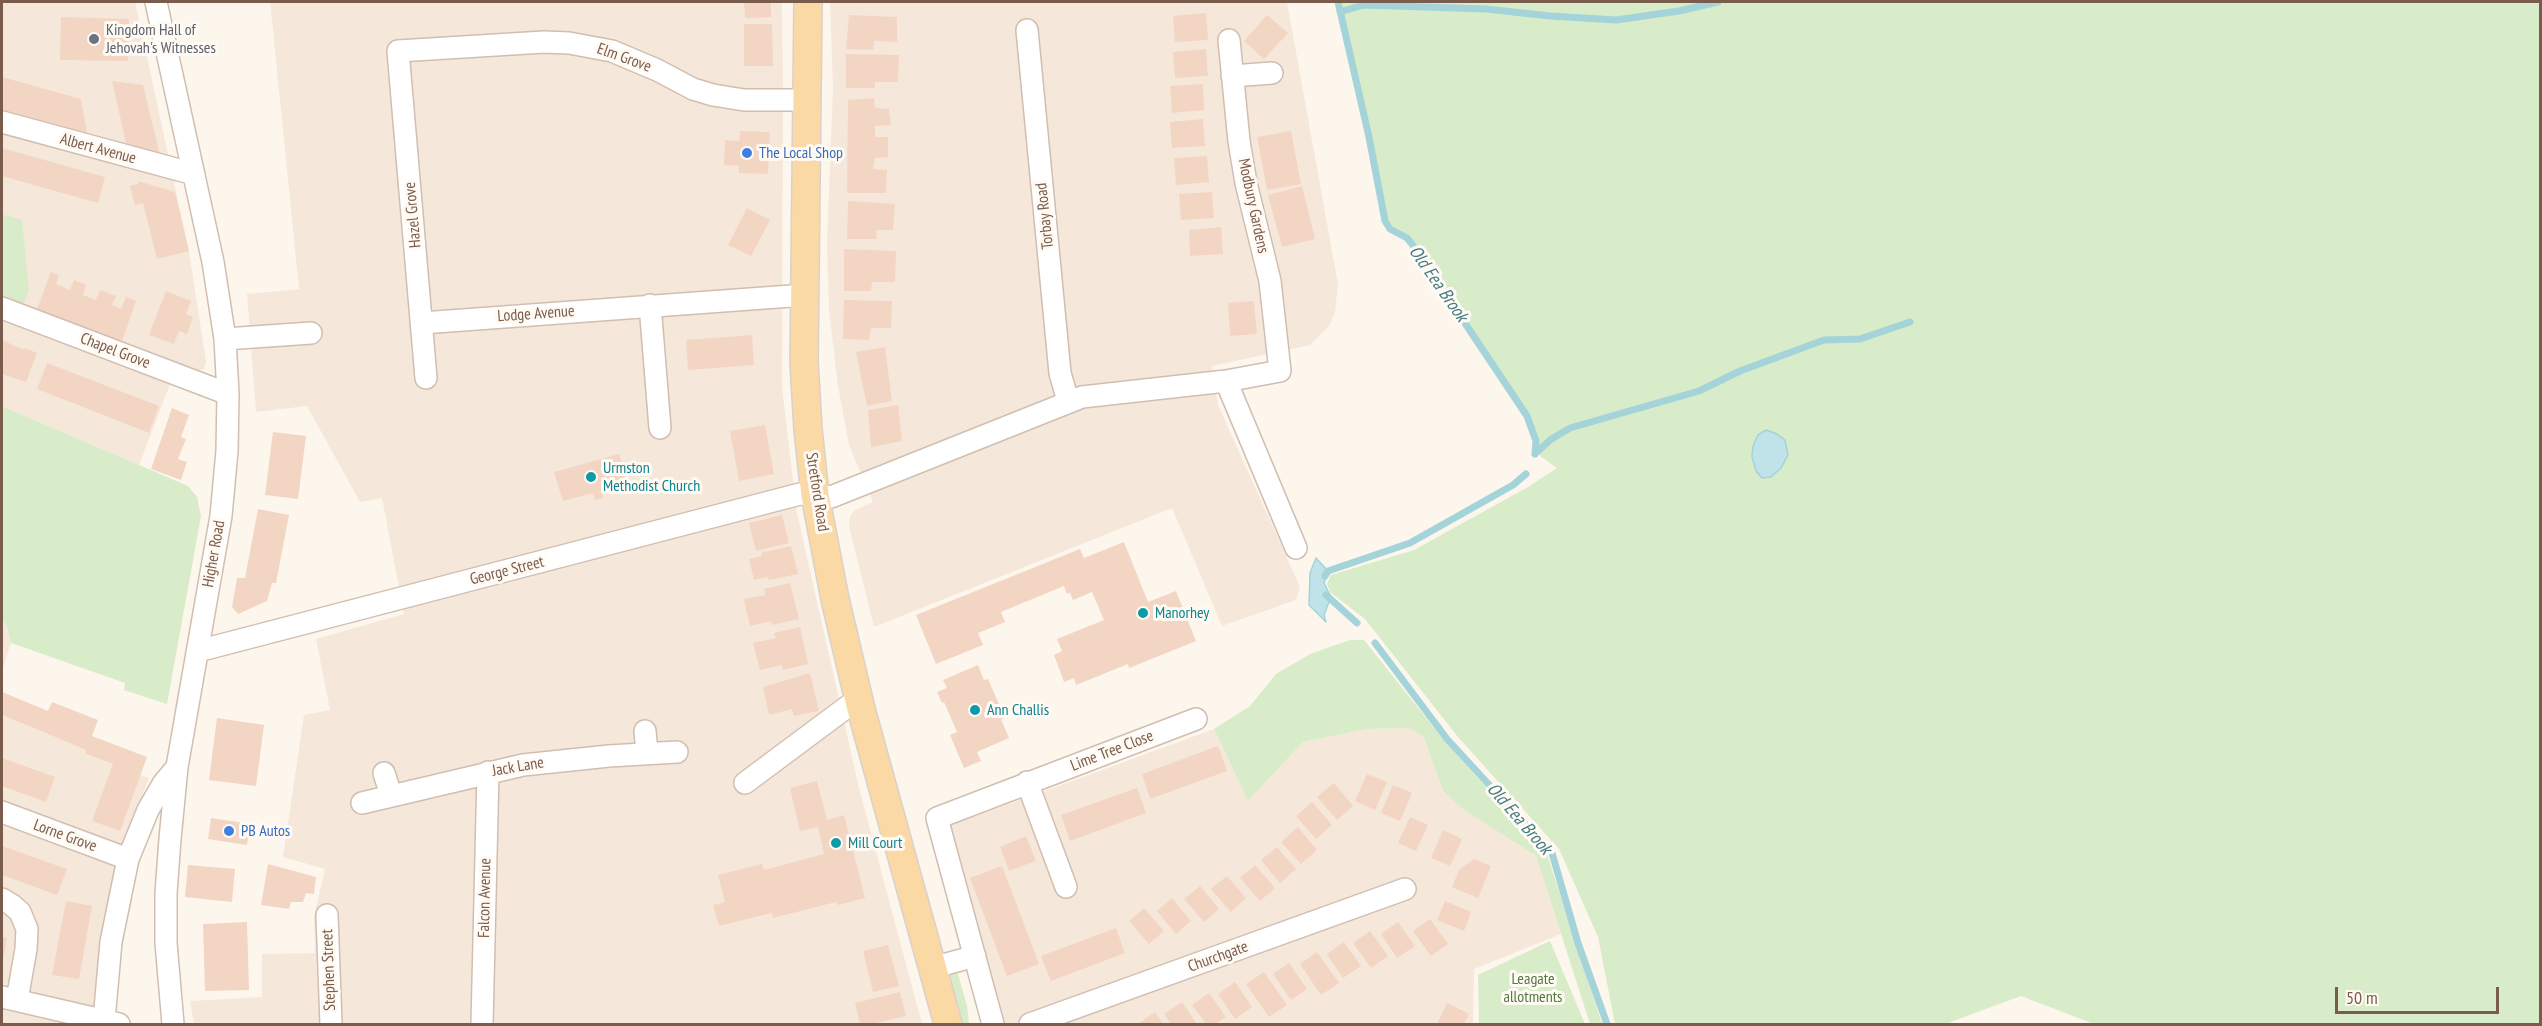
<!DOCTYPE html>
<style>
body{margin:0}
#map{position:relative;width:2542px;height:1026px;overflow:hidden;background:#fdf6ec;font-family:"PT Sans Narrow",sans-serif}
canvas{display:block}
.frame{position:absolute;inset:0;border:3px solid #7a5c4d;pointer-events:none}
.scale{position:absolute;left:2335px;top:987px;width:164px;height:27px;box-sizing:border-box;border:3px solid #7a5c4d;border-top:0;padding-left:8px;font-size:18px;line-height:21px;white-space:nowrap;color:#7a5c4d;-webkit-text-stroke:4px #fffaf3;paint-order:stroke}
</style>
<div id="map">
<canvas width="2542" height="1026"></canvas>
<div class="frame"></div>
<div class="scale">50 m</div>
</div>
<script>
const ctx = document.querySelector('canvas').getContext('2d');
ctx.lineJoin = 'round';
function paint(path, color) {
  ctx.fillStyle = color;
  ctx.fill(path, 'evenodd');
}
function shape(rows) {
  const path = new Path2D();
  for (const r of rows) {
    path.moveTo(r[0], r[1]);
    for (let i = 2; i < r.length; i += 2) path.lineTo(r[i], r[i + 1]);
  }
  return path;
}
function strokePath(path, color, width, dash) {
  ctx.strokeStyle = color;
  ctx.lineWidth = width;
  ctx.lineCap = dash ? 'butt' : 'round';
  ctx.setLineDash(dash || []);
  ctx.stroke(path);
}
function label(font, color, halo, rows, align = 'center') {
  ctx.font = font + ' "PT Sans Narrow",sans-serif';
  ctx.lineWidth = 6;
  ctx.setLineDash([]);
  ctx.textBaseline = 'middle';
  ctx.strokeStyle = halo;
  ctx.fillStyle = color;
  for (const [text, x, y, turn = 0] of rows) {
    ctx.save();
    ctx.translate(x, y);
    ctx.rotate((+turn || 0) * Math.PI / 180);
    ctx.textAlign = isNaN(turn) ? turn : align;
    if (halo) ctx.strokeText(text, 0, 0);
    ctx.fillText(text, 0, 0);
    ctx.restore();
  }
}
const residential = shape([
 [2,2,135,2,189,251,206,362,204,369,196,372,177,366,139,465,2,406,2,295,23,304,22,221,2,214],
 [270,2,782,2,783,81,782,388,797,513,859,788,922,1024,194,1024,190,1001,262,997,262,954,315,953,314,917,325,869,283,857,304,715,330,710,316,639,404,614,382,498,360,502,307,406,256,412,247,294,299,289],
 [830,2,1287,2,1338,284,1335,312,1329,326,1310,345,1212,366,1218,405,1300,587,1296,600,1222,626,1172,508,874,627,849,526,850,517,854,511,873,502,849,445,838,386,829,311,827,241,833,89],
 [2,617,6,624,11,643,2,671],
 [2,715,86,750,86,754,149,778,127,834,111,897,96,1024,2,1024],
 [1410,728,1424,738,1443,791,1461,808,1536,856,1561,934,1474,969,1473,1024,1000,1024,949,826,1214,729,1248,801,1303,742,1367,729]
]);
const green = shape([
 [1338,2,2540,2,2540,1024,2094,1024,2021,996,1945,1024,1615,1024,1598,937,1559,849,1458,737,1365,619,1330,592,1327,584,1331,575,1414,550,1528,487,1557,468,1540,456,1533,428,1527,416,1412,244,1407,238,1390,229,1385,221,1369,137],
 [2,214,22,220,29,290,23,304,2,295],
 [2,406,188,486,197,497,201,516,167,704,124,690,125,683,11,643,6,624,2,617],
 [1350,640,1364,640,1446,743,1547,854,1602,1024,1590,1024,1536,856,1461,808,1443,791,1424,738,1410,728,1367,729,1303,742,1248,801,1214,729,1250,706,1276,674,1310,654],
 [1550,941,1585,1024,1479,1024,1478,975],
 [954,971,958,974,967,1006,969,1024,961,1024,949,978,949,974]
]);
const water = shape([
 [1766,430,1777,434,1785,440,1788,455,1781,468,1771,477,1762,478,1756,471,1752,457,1753,446,1758,435,1766,430],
 [1316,558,1328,571,1324,583,1331,597,1324,615,1326,622,1309,605,1310,573,1316,558]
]);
const stream = shape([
 [1338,2,1369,137,1385,221,1390,229,1407,238,1412,244,1527,416,1536,441,1535,454],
 [1340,12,1363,5,1486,9,1550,16,1616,20,1679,11,1718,2],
 [1535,454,1550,440,1570,428,1699,391,1740,371,1824,340,1860,339,1910,322],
 [1325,576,1328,571,1410,543,1513,485,1526,474],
 [1326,595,1357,623],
 [1375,643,1447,739,1552,853,1578,943,1607,1024]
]);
const building = shape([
 [744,2,771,2,771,17,745,18],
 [1206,13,1208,40,1175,42,1173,16],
 [849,15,897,17,897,42,874,41,873,50,846,49],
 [1267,15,1288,33,1264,59,1244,41],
 [61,17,129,19,128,61,60,60],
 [744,24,772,24,773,66,744,66],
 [1206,49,1208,76,1175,78,1173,52],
 [846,54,899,55,898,82,875,82,875,88,846,88],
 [2,77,81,99,87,133,2,110],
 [112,81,143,85,160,155,127,147],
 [1203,84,1204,110,1172,113,1170,86],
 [874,98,875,108,889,109,891,125,875,126,875,137,888,137,888,157,875,158,873,169,887,170,886,193,847,193,848,100],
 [1203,119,1205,146,1172,148,1170,122],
 [740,131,770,132,768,174,739,173,739,166,724,165,725,140,739,141],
 [1291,131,1301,184,1267,190,1257,137],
 [2,148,105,177,98,203,2,176],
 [1207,156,1209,182,1176,185,1174,158],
 [138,181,175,192,189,251,157,259,143,203,135,205,130,186,138,184],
 [1302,186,1315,239,1282,247,1268,195],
 [1212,192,1214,218,1181,220,1179,194],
 [848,201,895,204,893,230,876,230,877,239,847,239],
 [747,208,770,220,751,256,728,245],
 [1221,227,1223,254,1190,256,1189,230],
 [844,249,896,251,895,282,872,282,871,291,844,291],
 [51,272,59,275,56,284,70,290,74,280,86,285,83,295,96,300,100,290,116,296,112,305,121,309,126,297,136,301,122,341,37,309],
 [166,291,191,301,186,314,193,317,187,334,179,331,174,344,149,335],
 [844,300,892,301,891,328,871,328,869,340,843,339],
 [1254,301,1257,334,1230,336,1228,303],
 [752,335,754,365,688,370,686,340],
 [2,340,24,350,25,348,37,353,26,382,2,374],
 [885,347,892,401,867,406,856,352],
 [47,363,159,406,149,433,37,389],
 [898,405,902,441,871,447,868,410],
 [172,408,189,415,181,437,186,439,178,459,187,462,181,480,151,469],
 [765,425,774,474,739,481,730,431],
 [273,432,306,436,298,499,265,495],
 [619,454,627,482,601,489,603,498,595,500,593,493,563,501,554,472],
 [258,509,289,515,276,583,272,583,267,601,238,614,232,607,237,578,245,578],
 [782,515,789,543,756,551,749,523],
 [1124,542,1148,602,1176,591,1196,641,1129,668,1128,664,1076,685,1074,678,1064,682,1054,655,1062,651,1057,639,1104,620,1092,592,1073,600,1070,593,1067,594,1064,586,1001,612,1005,622,978,633,983,645,936,664,916,615,1080,549,1084,558],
 [791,546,798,574,769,580,768,577,754,580,749,559,762,556,761,553],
 [790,583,799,619,772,625,771,621,750,626,744,599,765,595,764,589],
 [800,627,808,664,783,670,782,665,760,670,753,643,776,638,774,633],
 [978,665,984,680,988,679,1005,718,1001,719,1009,738,977,752,981,761,964,768,950,735,957,732,944,702,942,703,937,692,947,688,943,680],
 [810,673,819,711,794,716,792,709,769,715,763,687],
 [2,692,48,711,52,702,98,720,92,736,147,757,120,831,92,821,113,764,86,754,86,750,2,715],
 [217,718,264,725,256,786,209,780],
 [1218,746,1227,771,1150,799,1142,774],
 [2,758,55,777,46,802,2,786],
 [1367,774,1387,782,1375,810,1355,801],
 [817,781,827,820,844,815,865,898,838,905,836,902,773,918,772,913,719,926,713,905,725,902,718,875,762,864,764,870,824,854,818,827,800,831,790,788],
 [1334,783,1353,806,1337,820,1317,797],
 [1393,785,1412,793,1400,821,1381,813],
 [1137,788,1146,813,1070,841,1061,815],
 [1312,802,1332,825,1316,839,1296,816],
 [1410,817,1428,825,1416,851,1398,843],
 [211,818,250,824,247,845,208,839],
 [1298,827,1317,850,1301,864,1281,842],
 [1443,830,1462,839,1450,866,1431,858],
 [1026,836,1036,861,1009,871,1000,847],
 [2,846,67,869,57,895,2,875],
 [1277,847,1296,869,1280,883,1261,860],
 [1474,859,1491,866,1478,898,1452,887,1459,870],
 [268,864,316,877,314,894,306,893,303,902,291,902,289,909,261,905],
 [188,865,235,869,232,902,185,897],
 [1255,865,1275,888,1260,901,1240,878],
 [1002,866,1039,964,1007,976,970,878],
 [1227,876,1246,898,1231,912,1211,889],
 [1200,886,1219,909,1204,922,1184,899],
 [1172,898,1191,921,1176,934,1157,911],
 [66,901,92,906,79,979,52,975],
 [1445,901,1471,912,1464,931,1437,920],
 [1144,908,1164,931,1149,944,1129,921],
 [1430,919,1448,944,1431,956,1413,931],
 [247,922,249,990,205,991,203,924],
 [1398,922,1415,946,1397,958,1381,934],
 [1116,928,1125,953,1051,981,1041,956],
 [1370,931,1388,956,1371,968,1353,943],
 [2,937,7,938,3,960,2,960],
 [1344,942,1361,966,1343,978,1327,954],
 [888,945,899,986,873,992,863,951],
 [1317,952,1339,983,1321,995,1300,964],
 [1289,963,1307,989,1291,1000,1273,974],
 [1264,972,1287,1005,1269,1017,1246,984],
 [1235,982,1252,1007,1235,1019,1218,994],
 [900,992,906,1016,871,1024,860,1024,855,1003],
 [1209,993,1226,1017,1215,1024,1206,1024,1192,1005],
 [1182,1002,1197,1024,1171,1024,1164,1014],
 [1447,1003,1469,1014,1464,1024,1437,1024],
 [1155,1012,1163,1024,1138,1024]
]);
const minor = shape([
 [156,2,213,262,225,339,228,394,227,451,221,516,177,767,170,839,166,893,166,943,173,1024],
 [1027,30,1060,373,1068,401],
 [1232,76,1272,73],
 [2,122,194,174],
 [650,305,660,428],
 [2,308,228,394],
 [422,323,805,295],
 [225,339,311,333],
 [426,378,398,51,544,42,569,43,612,51,657,70,693,89,713,95,744,100,808,100],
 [1226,381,1296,548],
 [198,651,800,494,831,497,1082,397,1226,381,1280,371,1270,281,1246,183,1239,141,1229,40],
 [645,731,647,753],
 [384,773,391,795],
 [1027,782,1066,887],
 [745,783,859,698],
 [362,803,523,765,609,756,677,752],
 [2,812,128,859],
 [2,899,12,905,20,912,27,929,26,949,17,1000],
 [327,915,331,1024],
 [932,968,975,956],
 [2,997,119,1024],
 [104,1020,111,942,128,859,148,810,163,784,177,767],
 [482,1024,488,772],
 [993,1024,937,818,1196,719],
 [1030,1024,1405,889]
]);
const major = shape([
 [808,2,804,362,808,429,815,495,835,599,861,709,948,1024]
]);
const markers = [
 [94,39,6,"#6b7280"],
 [747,153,6,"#3f7fe0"],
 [591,477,6,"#0f9aa8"],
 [1143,613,6,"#0f9aa8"],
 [975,710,6,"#0f9aa8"],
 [229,831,6,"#3f7fe0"],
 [836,843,6,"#0f9aa8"]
];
const worshipNames = [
 ["Kingdom Hall of",106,30],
 ["Jehovah's Witnesses",106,48]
];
const streetNames = [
 ["Elm Grove",624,58,20],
 ["Albert Avenue",98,149,15],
 ["Modbury Gardens",1253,206,78],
 ["Hazel Grove",413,215,-95],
 ["Torbay Road",1045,216,-96],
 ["Lodge Avenue",536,314,-4],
 ["Chapel Grove",115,351,21],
 ["Stretford Road",817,492,81],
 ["Higher Road",214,554,-80],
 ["George Street",507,571,-14],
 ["Lime Tree Close",1112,751,-21],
 ["Jack Lane",518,767,-10],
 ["Lorne Grove",65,836,20],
 ["Falcon Avenue",485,898,-89],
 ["Churchgate",1218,957,-20],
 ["Stephen Street",329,970,-92]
];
const shopNames = [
 ["The Local Shop",759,153],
 ["PB Autos",241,831]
];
const cultureNames = [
 ["Urmston",603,468],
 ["Methodist Church",603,486],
 ["Manorhey",1155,613],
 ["Ann Challis",987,710],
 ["Mill Court",848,843]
];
const parkNames = [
 ["Leagate",1533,979],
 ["allotments",1533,997]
];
const waterNames = [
 ["Old Eea Brook",1438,284,55],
 ["Old Eea Brook",1519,819,49]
];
paint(residential, '#f5e8da');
paint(green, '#d8ecc9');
paint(water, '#bfe3e8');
strokePath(water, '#a5d3da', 1.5);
strokePath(stream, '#a5d3da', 7);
paint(building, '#f3d5c3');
strokePath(minor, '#d1beb0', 24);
strokePath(major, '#dad1cd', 30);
strokePath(minor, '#fff', 21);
strokePath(major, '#fbd9a5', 27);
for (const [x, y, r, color] of markers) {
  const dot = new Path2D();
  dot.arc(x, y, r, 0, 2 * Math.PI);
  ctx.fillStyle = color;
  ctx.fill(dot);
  strokePath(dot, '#fffaf3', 2);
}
label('16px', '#5b616d', '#fffaf3', worshipNames, 'left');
label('16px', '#7a5c4d', '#fffaf3', streetNames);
label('16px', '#366cbe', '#fffaf3', shopNames, 'left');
label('16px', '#0d838f', '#fffaf3', cultureNames, 'left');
label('16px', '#537a41', '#fffaf3', parkNames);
label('italic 18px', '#437c86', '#fffaf3', waterNames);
</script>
